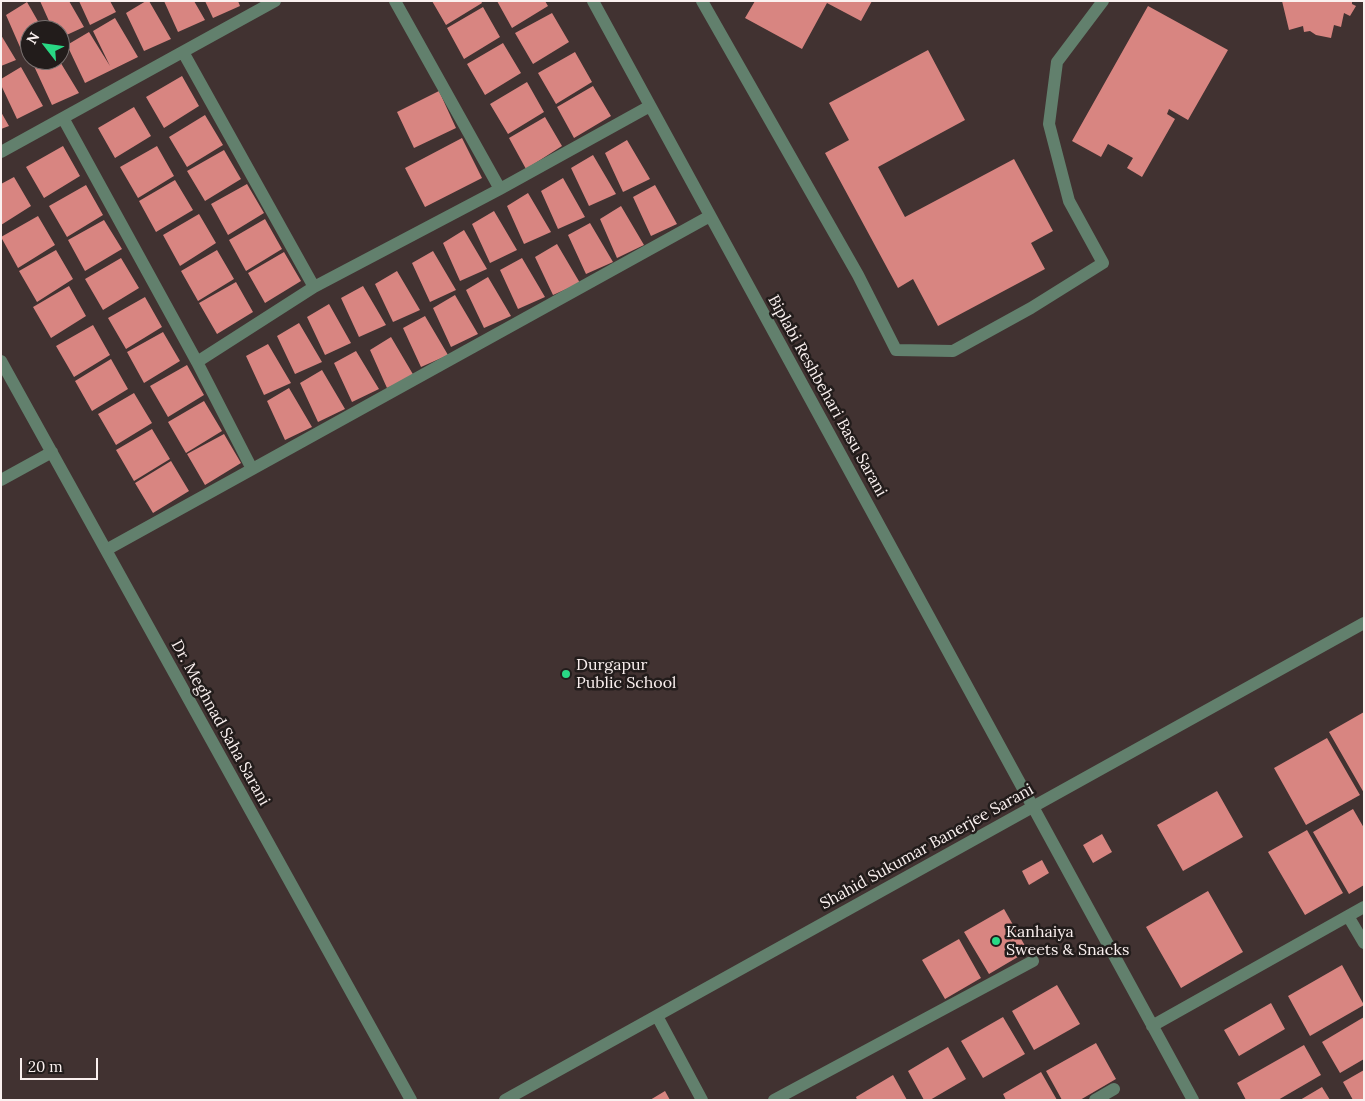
<!DOCTYPE html>
<style>
body{margin:0}
#map{position:relative;width:1365px;height:1101px;overflow:hidden;background:#413231;font-family:Lora,serif}
canvas{display:block}
.frame{position:absolute;inset:0;border:2px solid #faf0ef;pointer-events:none}
.north{position:absolute;left:20px;top:20px;width:50px;height:50px;box-sizing:border-box;background:#221c1b;border:1px solid #787170;border-radius:50%;rotate:300deg;font-size:14px;font-weight:700;line-height:20px;text-align:center;color:#faf0ef}
.north::after{content:'';display:block;margin:auto;width:18px;height:22px;background:#29d885;clip-path:polygon(50% 0,100% 100%,50% 72%,0 100%)}
.scale{position:absolute;left:20px;top:1058px;width:78px;height:22px;box-sizing:border-box;border:2px solid #faf0ef;border-top:0;padding-left:6px;font-size:15px;line-height:18px;white-space:nowrap;color:#faf0ef;-webkit-text-stroke:4px #221c1b;paint-order:stroke}
</style>
<div id="map">
<canvas width="1365" height="1101"></canvas>
<div class="frame"></div>
<div class="north">N</div>
<div class="scale">20 m</div>
</div>
<script>
const ctx = document.querySelector('canvas').getContext('2d');
ctx.lineJoin = 'round';
function paint(path, color) {
  ctx.fillStyle = color;
  ctx.fill(path, 'evenodd');
}
function shape(rows) {
  const path = new Path2D();
  for (const r of rows) {
    path.moveTo(r[0], r[1]);
    for (let i = 2; i < r.length; i += 2) path.lineTo(r[i], r[i + 1]);
  }
  return path;
}
function strokePath(path, color, width, dash) {
  ctx.strokeStyle = color;
  ctx.lineWidth = width;
  ctx.lineCap = dash ? 'butt' : 'round';
  ctx.setLineDash(dash || []);
  ctx.stroke(path);
}
function label(font, color, halo, rows, align = 'center') {
  ctx.font = font + ' Lora,serif';
  ctx.lineWidth = 5;
  ctx.setLineDash([]);
  ctx.textBaseline = 'middle';
  ctx.strokeStyle = halo;
  ctx.fillStyle = color;
  for (const [text, x, y, turn = 0] of rows) {
    ctx.save();
    ctx.translate(x, y);
    ctx.rotate((+turn || 0) * Math.PI / 180);
    ctx.textAlign = isNaN(turn) ? turn : align;
    if (halo) ctx.strokeText(text, 0, 0);
    ctx.fillText(text, 0, 0);
    ctx.restore();
  }
}
const building = shape([
 [40,1,69,1,84,27,60,38,60,30,53,30],
 [79,1,110,1,116,12,90,25],
 [146,1,149,1,171,39,144,51,126,13],
 [164,1,194,1,205,20,178,32],
 [205,1,238,1,240,6,213,18],
 [432,1,481,1,482,3,446,25],
 [497,1,545,1,548,6,512,28],
 [755,1,872,1,861,21,827,3,802,49,745,18],
 [1282,1,1352,1,1352,4,1356,6,1350,16,1344,13,1341,27,1334,25,1331,38,1316,35,1310,31,1304,32,1303,26,1289,30],
 [27,2,43,30,30,30,30,51,23,54,6,15],
 [1148,6,1228,50,1188,120,1169,109,1167,114,1175,119,1142,177,1127,168,1133,158,1108,144,1101,157,1072,141],
 [483,7,500,37,464,59,447,28],
 [552,13,569,42,533,64,515,33],
 [115,18,138,57,85,83,67,45,89,32,110,66,93,31],
 [1,35,16,60,1,66],
 [503,43,521,73,485,95,467,64],
 [928,50,965,120,878,167,905,217,1014,159,1053,231,1031,243,1045,269,938,326,913,279,898,288,825,153,849,140,829,103],
 [575,52,592,82,556,104,538,73],
 [45,60,59,60,79,93,52,105,34,66],
 [21,67,43,106,17,119,1,85,1,79],
 [182,76,199,106,164,128,146,97],
 [527,82,544,112,508,134,490,104],
 [593,86,611,116,574,138,557,107],
 [439,91,456,128,414,148,397,112],
 [134,107,151,136,115,158,98,128],
 [1,112,9,126,1,129],
 [205,115,223,145,187,167,169,137],
 [545,117,562,146,526,169,509,138],
 [462,138,482,178,425,207,405,168],
 [627,140,650,179,623,192,605,153],
 [63,146,80,176,44,198,26,167],
 [157,146,174,176,138,198,120,167],
 [224,150,241,179,205,201,187,171],
 [593,155,616,194,589,206,571,168],
 [14,177,31,206,1,225,1,184],
 [563,178,585,217,558,229,541,191],
 [175,180,193,210,156,232,139,201],
 [247,184,264,213,228,235,211,204],
 [86,185,103,215,67,237,49,206],
 [655,185,677,224,651,236,633,197],
 [528,193,551,232,524,244,507,206],
 [621,206,644,245,617,258,600,219],
 [494,211,517,250,490,263,472,224],
 [199,214,216,243,180,266,163,235],
 [38,216,55,245,18,268,1,237],
 [265,219,282,249,246,271,229,240],
 [104,220,122,249,85,271,68,240],
 [590,223,613,262,586,274,568,235],
 [464,230,487,269,460,281,443,243],
 [557,244,580,283,553,295,535,257],
 [56,250,73,279,37,302,19,271],
 [217,250,234,279,198,301,181,271],
 [433,251,456,290,430,302,412,263],
 [284,252,301,281,265,303,248,273],
 [121,258,139,288,103,310,85,279],
 [522,258,545,297,518,309,500,270],
 [397,271,420,310,393,322,375,284],
 [488,277,511,316,484,328,466,290],
 [236,282,253,312,217,334,199,303],
 [69,286,86,316,51,338,33,307],
 [363,286,386,325,359,337,341,298],
 [455,295,478,334,451,347,433,308],
 [145,297,162,327,126,349,108,318],
 [329,304,351,343,325,355,307,317],
 [425,316,448,355,421,367,403,328],
 [299,323,322,362,295,374,277,336],
 [93,325,110,355,74,377,56,346],
 [163,332,180,361,144,383,127,352],
 [391,337,414,376,387,388,370,350],
 [268,344,291,383,264,395,246,356],
 [356,351,379,389,352,402,334,363],
 [111,359,128,389,92,411,75,381],
 [187,365,204,395,168,417,150,386],
 [322,370,345,409,318,422,300,383],
 [289,388,312,427,285,440,267,401],
 [134,393,152,423,116,445,98,414],
 [204,401,222,431,186,453,168,422],
 [152,429,170,459,134,481,116,450],
 [224,434,241,463,205,485,187,454],
 [171,461,189,491,153,513,135,483],
 [1364,712,1364,793,1329,732],
 [1327,738,1360,795,1306,825,1274,768],
 [1217,791,1243,837,1183,871,1157,825],
 [1353,809,1364,828,1364,885,1349,894,1313,832],
 [1307,830,1343,893,1305,915,1268,852],
 [1102,834,1112,852,1093,863,1083,845],
 [1042,860,1049,873,1029,885,1022,871],
 [1208,891,1243,952,1181,988,1146,927],
 [1004,909,1028,951,989,974,964,932],
 [959,939,981,978,945,999,922,960],
 [1342,965,1364,1005,1310,1036,1288,996],
 [1057,985,1080,1024,1034,1050,1012,1011],
 [1271,1003,1285,1029,1239,1056,1224,1030],
 [1003,1017,1025,1054,983,1078,961,1041],
 [1364,1017,1364,1059,1340,1073,1322,1042],
 [1096,1043,1116,1079,1080,1100,1062,1100,1046,1071],
 [1304,1045,1321,1075,1278,1100,1246,1100,1237,1083],
 [948,1047,966,1079,930,1100,924,1100,908,1071],
 [1364,1070,1364,1100,1353,1100,1343,1082],
 [1041,1072,1057,1100,1006,1100,1003,1094],
 [893,1075,907,1100,857,1100,856,1097],
 [1322,1087,1330,1100,1300,1100],
 [665,1091,670,1100,650,1100]
]);
const minor = shape([
 [395,1,500,189],
 [593,1,1193,1100],
 [702,1,858,275,896,350,953,351,1031,308,1103,263,1069,201,1049,124,1057,62,1103,1],
 [183,52,314,287],
 [63,118,197,362,252,469],
 [1,152,275,1],
 [1,361,411,1100],
 [197,362,314,287,500,189,650,106],
 [1,480,52,452],
 [106,550,710,216],
 [1348,916,1364,943],
 [657,1016,702,1100],
 [1152,1026,1364,907],
 [505,1100,1364,623],
 [774,1100,1033,961],
 [1095,1100,1114,1089]
]);
const markers = [
 [566,674,5,"#29d885"],
 [996,941,5,"#29d885"]
];
const streetNames = [
 ["Biplabi Reshbehari Basu Sarani",827,396,61],
 ["Dr. Meghnad Saha Sarani",220,723,61],
 ["Shahid Sukumar Banerjee Sarani",927,847,-29]
];
const poiNames = [
 ["Durgapur",576,665],
 ["Public School",576,683],
 ["Kanhaiya",1006,932],
 ["Sweets & Snacks",1006,950]
];
paint(building, '#d88581');
strokePath(minor, '#62806d', 12);
for (const [x, y, r, color] of markers) {
  const dot = new Path2D();
  dot.arc(x, y, r, 0, 2 * Math.PI);
  ctx.fillStyle = color;
  ctx.fill(dot);
  strokePath(dot, '#221c1b', 2);
}
label('16px', '#faf0ef', '#221c1b', streetNames);
label('16px', '#faf0ef', '#221c1b', poiNames, 'left');
</script>
